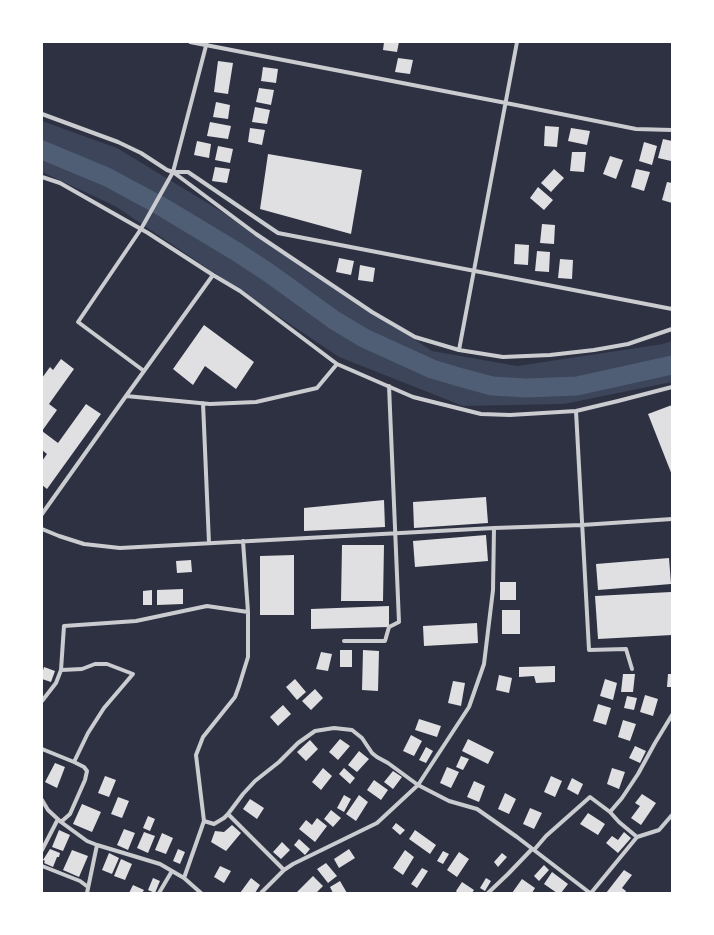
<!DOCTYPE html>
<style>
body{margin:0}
#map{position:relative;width:714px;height:935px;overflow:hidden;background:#2d3142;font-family:"PT Sans Narrow",sans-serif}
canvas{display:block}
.frame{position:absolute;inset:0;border:43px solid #fff;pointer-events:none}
</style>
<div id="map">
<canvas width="714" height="935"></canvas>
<div class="frame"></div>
</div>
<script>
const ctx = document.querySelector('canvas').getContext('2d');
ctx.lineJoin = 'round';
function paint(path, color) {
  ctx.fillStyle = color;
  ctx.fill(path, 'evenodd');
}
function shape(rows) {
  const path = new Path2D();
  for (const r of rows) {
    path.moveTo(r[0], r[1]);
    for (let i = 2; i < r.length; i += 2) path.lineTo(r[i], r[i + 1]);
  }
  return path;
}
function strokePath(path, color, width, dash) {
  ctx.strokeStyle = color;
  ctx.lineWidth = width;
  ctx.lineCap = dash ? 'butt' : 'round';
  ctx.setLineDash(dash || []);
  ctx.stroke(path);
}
const green = shape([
 [42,121,117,148,247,227,432,351,517,366,663,344,672,341,672,382,564,404,463,406,339,357,115,206,42,172]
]);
const river = shape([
 [42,150,107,177,159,205,237,252,269,273,334,320,364,338,432,369,459,377,492,386,526,388,577,386,672,365]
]);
const building = shape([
 [384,42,399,42,397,52,383,50],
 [398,58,413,60,410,74,395,72],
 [218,61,233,63,228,94,214,92],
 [263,67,278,69,276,83,261,81],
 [259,88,274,90,271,105,256,102],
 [216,102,230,105,228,119,213,117],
 [255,107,270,110,267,124,252,122],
 [210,122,231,126,228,139,207,136],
 [545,126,559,127,557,147,544,146],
 [250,128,265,130,262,145,248,142],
 [571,128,590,131,587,145,568,141],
 [663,139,672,141,671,161,658,158],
 [197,141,211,144,209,158,194,155],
 [644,142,657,146,652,165,639,161],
 [218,146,233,149,230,163,215,160],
 [572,152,586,152,584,172,570,171],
 [268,154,362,170,351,234,260,209],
 [610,156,623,160,616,179,603,174],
 [215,167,230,169,227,183,212,181],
 [554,169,564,178,551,192,541,183],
 [636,169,650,172,644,191,631,187],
 [667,182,672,183,672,203,662,200],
 [538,187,553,200,544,210,530,198],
 [542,224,555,225,554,244,540,243],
 [515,244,529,245,528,265,514,264],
 [537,251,550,252,549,272,535,271],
 [339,258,354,261,351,275,336,272],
 [560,259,573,260,572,279,558,278],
 [360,265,375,268,373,282,358,280],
 [204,325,254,362,236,389,205,366,193,385,173,369],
 [61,359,74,369,49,404,57,410,42,431,42,378,50,367,53,370],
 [86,404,101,414,47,489,42,485,42,461,47,454,42,450,42,431,58,443],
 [672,405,672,475,648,414],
 [486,497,488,523,414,528,413,502],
 [384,500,385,527,304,531,304,508],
 [486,535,488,561,415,567,413,541],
 [342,545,384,545,383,601,341,601],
 [294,555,294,615,260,615,260,556],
 [669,558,671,584,598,590,596,564],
 [191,560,192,572,177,573,176,561],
 [500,582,516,582,516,600,500,600],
 [183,589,183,604,157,605,157,590],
 [152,590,152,605,143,605,143,591],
 [671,592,672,635,598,639,595,596],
 [389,606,389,627,311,629,311,609],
 [502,610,520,610,520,634,502,634],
 [477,623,478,643,424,646,423,626],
 [340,650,352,650,352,667,340,667],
 [363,650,379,651,378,691,362,690],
 [321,652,332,654,328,671,316,669],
 [555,666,555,682,536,683,534,676,519,677,519,667],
 [44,667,55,671,51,682,42,679,42,674],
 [623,674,635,674,633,692,621,692],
 [668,674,672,674,672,687,667,687],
 [499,675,512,678,509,693,496,690],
 [295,679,306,692,297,700,286,687],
 [605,679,617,683,613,700,600,696],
 [453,681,465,683,461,706,448,703],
 [315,689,323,698,311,710,302,701],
 [645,695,658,699,653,716,640,712],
 [627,696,637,698,634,710,624,708],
 [598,704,611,708,606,725,593,721],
 [283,705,291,714,278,726,270,717],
 [419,719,441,726,437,737,415,730],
 [623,720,636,724,630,741,618,737],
 [411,735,422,741,414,756,403,751],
 [340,739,350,746,338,760,329,752],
 [468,739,494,752,488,764,462,751],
 [310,740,318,749,306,761,297,752],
 [635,746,646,751,640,763,629,758],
 [426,747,433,751,426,763,419,760],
 [359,751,369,759,357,772,348,765],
 [461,756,469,759,463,770,456,767],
 [55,763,65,767,57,788,45,782],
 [447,767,459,772,451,788,440,783],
 [323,768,332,776,321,790,312,782],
 [344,768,355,778,350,784,339,774],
 [612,768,625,772,619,789,607,784],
 [393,771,402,777,393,789,384,782],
 [105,776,116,780,109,797,98,793],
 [551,776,562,781,555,797,544,792],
 [572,778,583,784,578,795,567,789],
 [374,780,388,790,381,800,367,790],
 [474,781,485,786,479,802,467,797],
 [505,793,516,799,509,814,498,809],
 [642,794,656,803,641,825,631,818,640,806,635,803],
 [344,795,351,799,344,812,337,808],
 [359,795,368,802,356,821,346,814],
 [118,797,129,801,122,818,111,814],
 [250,799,264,808,257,819,243,809],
 [82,804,101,812,92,832,73,824],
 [530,808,542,813,534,829,523,824],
 [331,810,341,818,333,827,324,819],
 [588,813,605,824,598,835,580,824],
 [148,816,155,819,150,831,143,828],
 [317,818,327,826,315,842,299,829,306,820,312,825],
 [396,823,405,830,400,835,392,828],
 [232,825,241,833,226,851,211,842,215,831,224,832],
 [124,829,135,833,128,850,117,845],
 [59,830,70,835,63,851,52,847],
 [415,830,436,845,430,854,409,839],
 [144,832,155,836,148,853,137,848],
 [624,832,631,838,618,853,606,843,612,836,618,840],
 [162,833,173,838,166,854,155,850],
 [299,839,310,849,305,855,294,845],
 [282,842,290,850,281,859,273,852],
 [50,849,60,853,59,857,57,857,53,867,44,863,45,861,43,860],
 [178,849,185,852,180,864,173,861],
 [349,849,355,858,339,868,334,859],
 [72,850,88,856,79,877,63,870],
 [405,850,414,857,403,875,393,868],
 [443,851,449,854,443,864,437,861],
 [459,852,469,859,457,877,447,870],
 [109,853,119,858,112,874,102,870],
 [502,853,507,857,498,867,494,862],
 [121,859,132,864,125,880,114,876],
 [326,863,337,876,328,883,317,869],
 [544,865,549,870,539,881,534,876],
 [220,866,231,871,224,883,214,877],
 [422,868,428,871,417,888,411,884],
 [624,870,632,875,622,888,626,891,625,893,606,893],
 [552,872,568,884,561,893,557,893,544,884],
 [313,876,323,886,316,893,296,893],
 [153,878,160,881,155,893,148,890],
 [251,878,260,885,255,893,240,893],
 [486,878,491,881,485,891,480,888],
 [522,879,535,888,532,893,512,893],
 [340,881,347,893,333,893,330,887],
 [462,882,474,890,472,893,458,893,456,891],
 [133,885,144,890,142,893,129,893]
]);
const minor = shape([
 [190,42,506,103,636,129,672,130],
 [42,114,118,142,141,153,167,170,173,172,188,172,278,233,672,309],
 [173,172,256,234,372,312,415,337,459,350,503,357,550,355,594,350,628,344,672,329],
 [42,177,60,183,148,233,213,275,240,291,337,364,413,397,481,414,510,415,576,411,618,401,672,387],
 [459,350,517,42],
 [144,371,213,275],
 [126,396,210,404,256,402,317,388,337,364],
 [203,403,209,543],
 [576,411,589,650,626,649,632,669],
 [42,514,126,396,144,371,78,322,141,229,173,172,207,42],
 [42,529,59,536,84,544,120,548,494,528,582,525,672,519],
 [344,641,385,641,389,627,399,622,389,386],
 [42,701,56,683,61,670,64,626,136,621,207,606,248,612],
 [42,749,74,762,88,733,104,708,133,674,107,664,95,664,82,669,61,670],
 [42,800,48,810,61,822,87,841,97,845,160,864,184,878,201,893],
 [610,812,622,798,638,774,655,743,672,715],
 [228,814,243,794,255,781,279,762,298,743,315,731,334,728,352,730,362,738,372,753,377,757,388,763,418,785,449,801,477,809,517,837,590,893],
 [204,821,214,824,224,818,228,814,284,870],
 [61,822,70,814,85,780,87,771,84,767,74,762],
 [42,850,58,819],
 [534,850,546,836,590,797,610,812,619,822,637,837],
 [42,866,80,881,88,887],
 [184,878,204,821,196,755,203,737,235,697,239,686,248,657,248,612,243,541],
 [87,893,97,845],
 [159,893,172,871],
 [261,893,284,870,293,864,377,823,418,785,469,707,484,664,493,590,494,528],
 [488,893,508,874,532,849],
 [591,893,637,837,659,830,672,815]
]);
paint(green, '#3c4559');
strokePath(river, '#4f5d75', 19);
paint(building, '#e0e0e3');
strokePath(minor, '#caccd0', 4);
</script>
